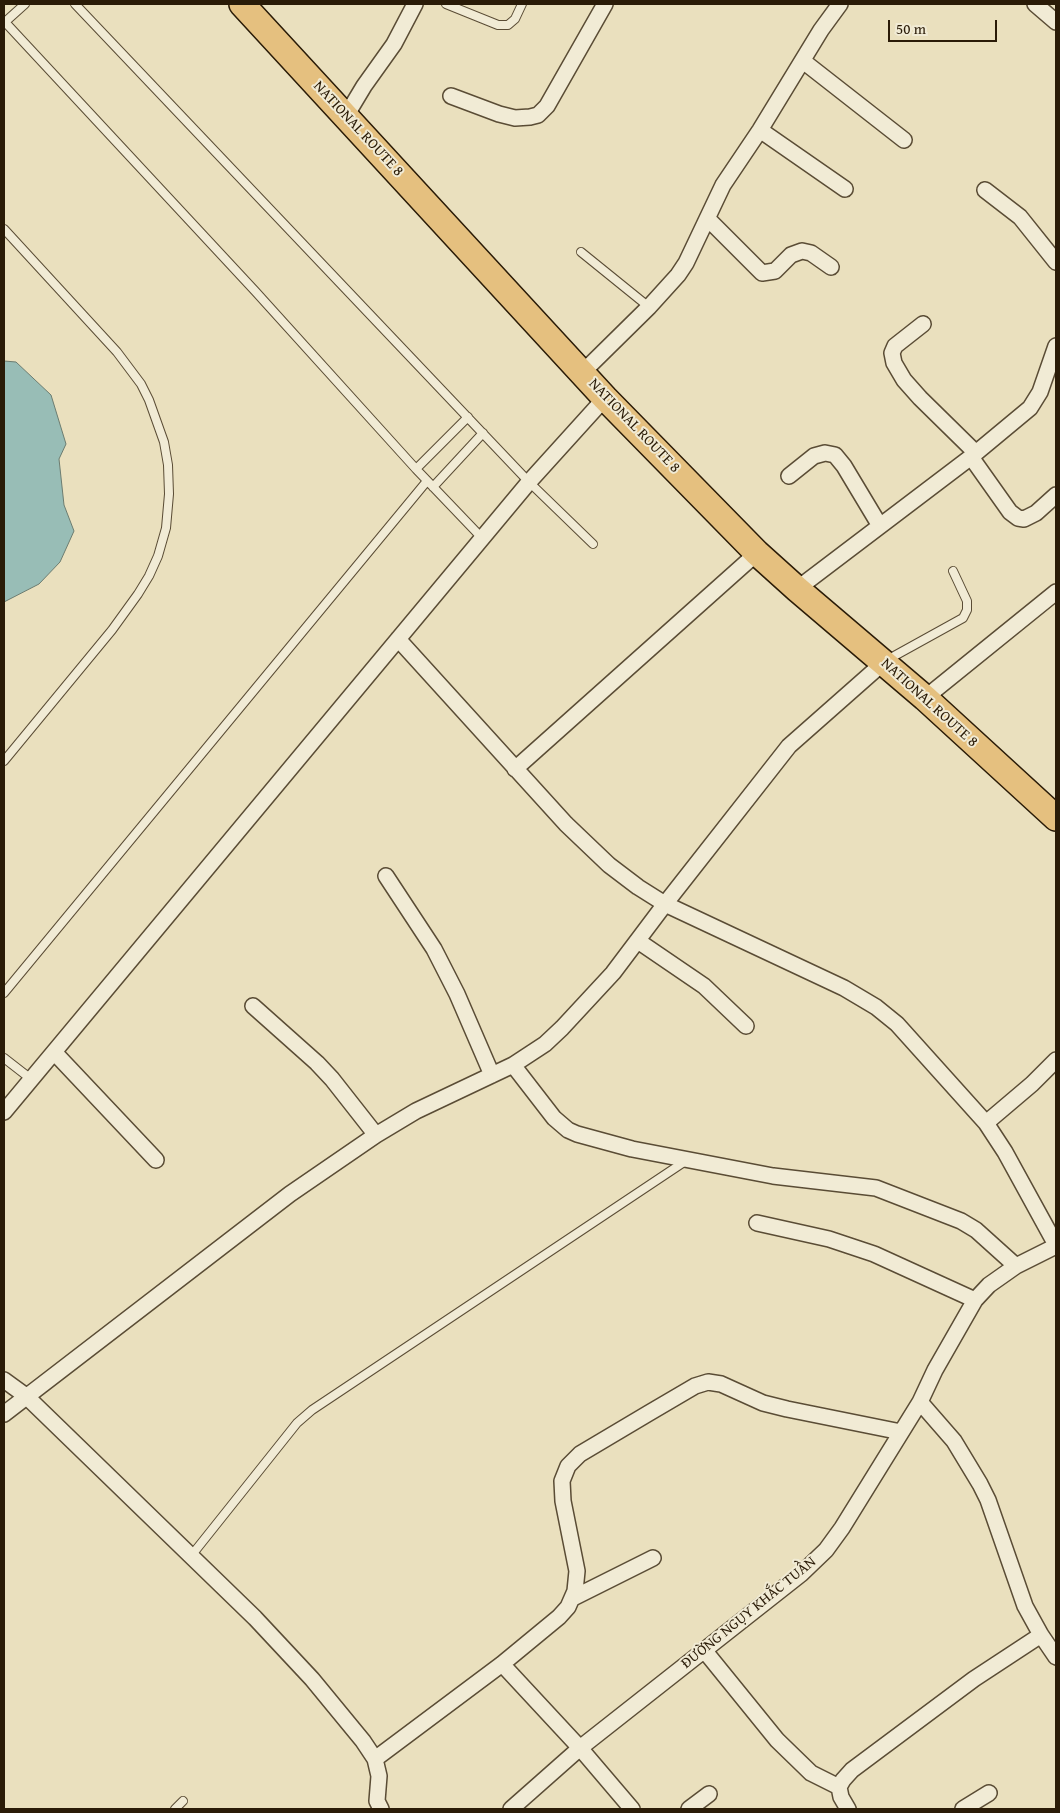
<!DOCTYPE html>
<meta charset="utf-8">
<style>
body{margin:0}
#map{position:relative;width:1060px;height:1813px;overflow:hidden;background:#eae0be;font-family:"Gentium Book Plus",serif}
canvas{display:block}
.frame{position:absolute;inset:0;border:5px solid #2a1b07;pointer-events:none}
.scale{position:absolute;left:888px;top:20px;width:109px;height:22px;box-sizing:border-box;border:2px solid #2a1b07;border-top:0;padding-left:6px;font-size:15px;line-height:18px;white-space:nowrap;color:#2a1b07;-webkit-text-stroke:4px #f1ebd5;paint-order:stroke}
</style>
<div id="map">
<canvas width="1060" height="1813"></canvas>
<div class="frame"></div>
<div class="scale">50 m</div>
</div>
<script>
const ctx = document.querySelector('canvas').getContext('2d');
ctx.lineJoin = 'round';
function paint(path, color) {
  ctx.fillStyle = color;
  ctx.fill(path, 'evenodd');
}
function shape(rows) {
  const path = new Path2D();
  for (const r of rows) {
    path.moveTo(r[0], r[1]);
    for (let i = 2; i < r.length; i += 2) path.lineTo(r[i], r[i + 1]);
  }
  return path;
}
function strokePath(path, color, width, dash) {
  ctx.strokeStyle = color;
  ctx.lineWidth = width;
  ctx.lineCap = dash ? 'butt' : 'round';
  ctx.setLineDash(dash || []);
  ctx.stroke(path);
}
function label(font, color, halo, rows, align = 'center') {
  ctx.font = font + ' "Gentium Book Plus",serif';
  ctx.lineWidth = 4;
  ctx.setLineDash([]);
  ctx.textBaseline = 'middle';
  ctx.strokeStyle = halo;
  ctx.fillStyle = color;
  for (const [text, x, y, turn = 0] of rows) {
    ctx.save();
    ctx.translate(x, y);
    ctx.rotate((+turn || 0) * Math.PI / 180);
    ctx.textAlign = isNaN(turn) ? turn : align;
    if (halo) ctx.strokeText(text, 0, 0);
    ctx.fillText(text, 0, 0);
    ctx.restore();
  }
}
const water = shape([
 [4,361,16,362,51,395,66,444,59,459,64,505,74,531,60,562,39,584,4,602,4,361]
]);
const service = shape([
 [75,4,529,482,593,544],
 [446,4,498,25,508,25,515,19,522,4],
 [4,21,255,291,416,469,482,538],
 [5,22,25,4],
 [4,229,117,352,141,384,149,400,164,442,168,465,169,494,166,528,158,556,149,576,138,594,112,630,4,761],
 [581,252,649,307],
 [416,469,468,417],
 [433,487,483,433],
 [887,660,963,618,967,610,967,601,953,571],
 [4,993,427,481],
 [4,1058,31,1079],
 [191,1556,297,1423,312,1410,687,1160],
 [175,1809,183,1801]
]);
const minor = shape([
 [1035,4,1056,22],
 [803,61,904,140],
 [451,96,499,114,515,118,530,117,538,115,547,106,605,4],
 [346,116,364,86,394,44,415,4],
 [760,130,845,189],
 [985,190,1020,217,1056,262],
 [708,219,762,273,775,271,791,255,802,251,811,253,831,267],
 [923,324,895,346,892,353,894,363,904,380,920,398,976,453],
 [583,372,649,307,678,275,686,263,723,185,760,130,821,30,840,4],
 [971,457,1010,512,1018,518,1024,519,1036,513,1056,495],
 [789,476,814,456,825,453,835,455,844,466,880,526],
 [797,589,971,457,1030,408,1040,392,1056,346],
 [398,639,566,824,609,865,638,887,665,904,844,988,876,1007,897,1024,986,1123,1005,1152,1056,1245],
 [925,698,1056,592],
 [515,769,757,553],
 [386,876,434,949,457,994,492,1075],
 [638,941,704,986,746,1026],
 [253,1006,317,1063,332,1079,376,1135],
 [54,1052,156,1160],
 [513,1065,554,1118,568,1130,577,1134,632,1149,773,1176,876,1188,961,1221,976,1230,1016,1266],
 [4,1112,529,482,605,398],
 [986,1123,1032,1084,1056,1060],
 [757,1223,829,1239,874,1254,975,1300],
 [4,1380,26,1396,255,1618,312,1679,363,1741,375,1759,379,1776,377,1801,381,1809],
 [920,1402,954,1441,980,1484,988,1500,1025,1606,1041,1635,1056,1657],
 [4,1414,290,1194,376,1135,416,1111,513,1065,545,1044,562,1028,613,973,665,904,789,746,883,663],
 [573,1598,653,1558],
 [704,1650,777,1740,811,1773,839,1787],
 [502,1664,580,1748,632,1809],
 [375,1759,502,1664,559,1617,568,1607,575,1591,577,1571,563,1501,562,1481,568,1466,580,1454,649,1413,695,1386,708,1382,721,1384,763,1403,787,1409,901,1432],
 [511,1809,580,1748,801,1574,826,1550,842,1528,920,1402,935,1370,975,1300,989,1285,1016,1266,1056,1246],
 [689,1809,709,1794],
 [848,1809,841,1797,839,1787,843,1780,852,1770,974,1679,1041,1635],
 [963,1809,989,1793]
]);
const trunk = shape([
 [242,4,605,398,757,553,797,589,925,698,1056,818]
]);
const streetNames = [
 ["NATIONAL ROUTE 8",358,129,47],
 ["NATIONAL ROUTE 8",634,426,46],
 ["NATIONAL ROUTE 8",929,703,42],
 ["ĐƯỜNG NGỤY KHẮC TUẦN",749,1613,-39]
];
paint(water, '#98bdb6');
strokePath(water, '#6c7c70', 1);
strokePath(service, '#5a4c35', 10);
strokePath(minor, '#5a4c35', 18);
strokePath(trunk, '#2a1b07', 28);
strokePath(service, '#f1ebd5', 8);
strokePath(minor, '#f1ebd5', 15);
strokePath(trunk, '#e5c07f', 25);
label('15px', '#2a1b07', '#f1ebd5', streetNames);
</script>
